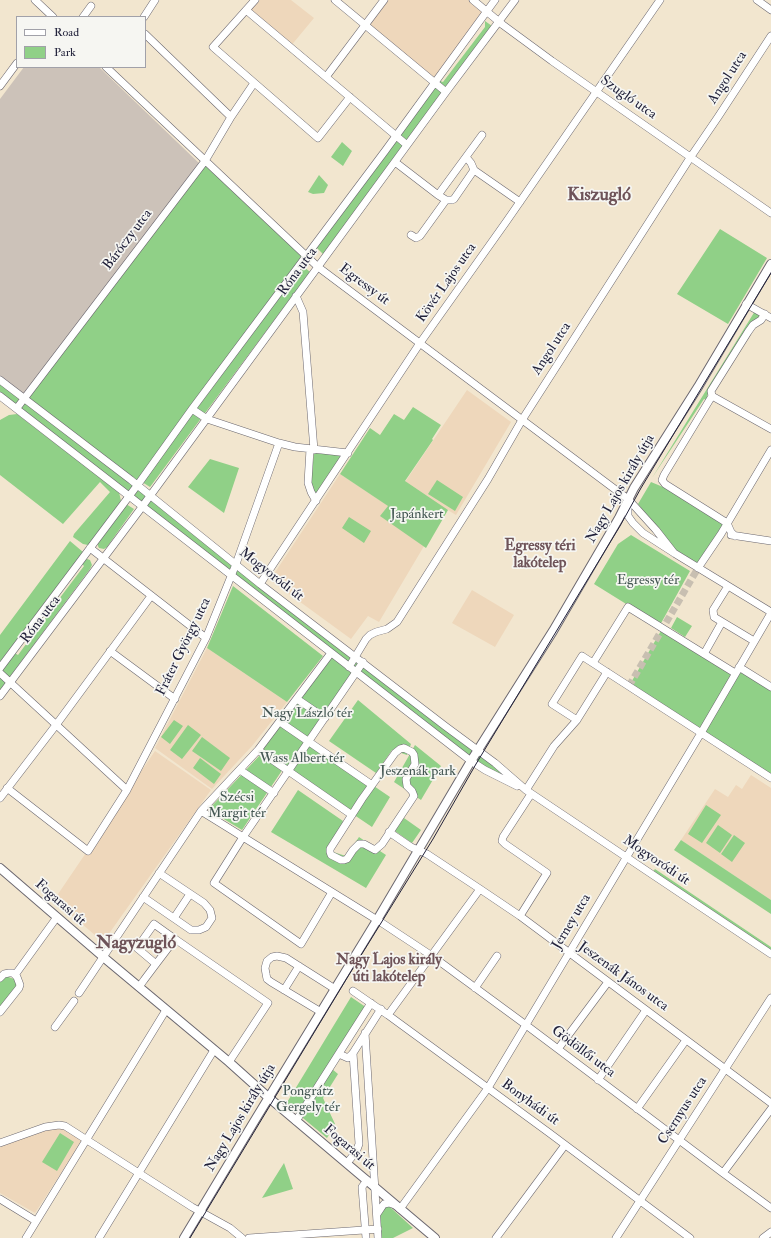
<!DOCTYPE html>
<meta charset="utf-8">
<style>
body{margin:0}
#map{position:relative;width:771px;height:1238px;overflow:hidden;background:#f2e6cf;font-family:"IM FELL Double Pica",serif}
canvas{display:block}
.legend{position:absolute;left:16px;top:16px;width:130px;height:52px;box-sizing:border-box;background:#f6f6f2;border:1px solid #a1a1a9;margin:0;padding:5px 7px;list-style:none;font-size:12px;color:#22223b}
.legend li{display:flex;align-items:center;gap:8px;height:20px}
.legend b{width:20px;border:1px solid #a1a1a9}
</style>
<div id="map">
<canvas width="771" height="1238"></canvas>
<ul class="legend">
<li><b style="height:5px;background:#fff"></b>Road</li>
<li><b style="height:11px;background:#90d087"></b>Park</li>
</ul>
</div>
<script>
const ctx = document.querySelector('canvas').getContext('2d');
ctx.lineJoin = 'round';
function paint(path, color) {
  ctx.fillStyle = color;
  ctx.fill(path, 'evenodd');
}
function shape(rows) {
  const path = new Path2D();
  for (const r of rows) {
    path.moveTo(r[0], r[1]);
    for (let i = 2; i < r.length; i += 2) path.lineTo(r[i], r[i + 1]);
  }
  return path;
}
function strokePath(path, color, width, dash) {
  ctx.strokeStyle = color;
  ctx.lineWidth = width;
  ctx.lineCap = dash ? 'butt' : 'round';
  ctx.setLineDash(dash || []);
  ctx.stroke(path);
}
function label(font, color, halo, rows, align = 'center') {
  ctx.font = font + ' "IM FELL Double Pica",serif';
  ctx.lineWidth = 3.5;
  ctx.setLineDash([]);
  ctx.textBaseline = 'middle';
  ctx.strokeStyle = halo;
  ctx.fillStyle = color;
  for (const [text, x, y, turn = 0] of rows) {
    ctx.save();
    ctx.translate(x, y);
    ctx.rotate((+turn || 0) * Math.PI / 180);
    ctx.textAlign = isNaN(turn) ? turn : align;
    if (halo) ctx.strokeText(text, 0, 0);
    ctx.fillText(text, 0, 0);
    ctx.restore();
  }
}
const built = shape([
 [255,0,291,0,314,18,290,47,246,10],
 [385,0,471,0,485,11,434,82,367,25],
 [467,390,511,422,456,515,446,509,379,622,368,616,351,639,270,580,340,474,389,506],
 [472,590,514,615,495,647,452,623],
 [207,648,287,702,252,746,212,789,155,748],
 [155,751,211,790,103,942,54,900],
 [751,775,771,788,771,900,681,840,715,789,728,797,736,785,742,789],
 [58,1127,65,1129,82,1141,35,1213,0,1193,0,1146,48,1128]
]);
const industrial = shape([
 [24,67,99,67,201,165,23,398,0,379,0,99]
]);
const green = shape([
 [485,21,492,26,323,254,316,247,440,81,443,82,485,27],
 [342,142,352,151,343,166,331,157],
 [205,161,306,256,137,486,526,790,485,770,0,396,0,380,24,398],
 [319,175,328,185,324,193,313,194,308,192],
 [720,229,767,258,728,324,677,294],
 [303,266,310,272,150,487,142,482],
 [755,311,761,315,712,385,707,396,708,399,708,401,704,399,652,478],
 [413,407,441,425,432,439,433,440,405,481,448,510,426,548,380,516,388,506,340,474,370,428,380,435,394,414,404,420],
 [17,414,119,492,121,501,90,543,88,545,83,544,73,537,74,534,110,492,100,482,63,524,0,475,0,420,9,415],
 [314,453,342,455,316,497,311,482],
 [210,459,239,468,224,513,188,487],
 [437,480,463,497,455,511,428,494],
 [651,482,663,487,673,489,727,523,702,566,674,549,638,504],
 [126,504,134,509,107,547,104,549,99,548,98,546,98,541],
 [349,517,371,531,364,543,342,528],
 [631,535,690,571,660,625,594,584,618,544],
 [70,541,83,552,0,662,0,635],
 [87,559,90,560,92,565,90,569,0,690,0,670,13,652,18,655,49,613,45,610,55,596,59,599,84,566,82,564,84,561],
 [233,586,323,656,287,702,207,648],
 [677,617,692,626,685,637,671,628],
 [662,629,735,673,739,667,771,684,771,778,629,686],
 [331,656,354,673,309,740,282,721],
 [358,700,411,744,407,755,392,750,376,773,329,741],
 [174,720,183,726,170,744,161,737],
 [280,722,390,797,372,827,258,750],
 [188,725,201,735,182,759,170,750],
 [202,737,230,758,221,771,192,751],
 [415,745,441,766,421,800,394,782],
 [261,754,283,769,242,830,212,812,211,807],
 [200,758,221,774,214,784,193,768],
 [298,790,343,821,330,851,346,856,359,837,386,855,366,888,271,832],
 [706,805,721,815,702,843,688,834],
 [404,818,421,830,412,843,395,831],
 [718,825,732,835,720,853,706,843],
 [734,835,745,843,732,862,721,854],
 [681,840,771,900,771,914,674,850],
 [655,869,771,947,771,953,652,873],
 [6,976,14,979,17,985,0,1011,0,981],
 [351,997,370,1010,332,1069,338,1074,323,1098,335,1124,327,1138,286,1104],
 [60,1133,74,1142,57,1171,42,1162],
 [284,1163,293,1189,262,1198,267,1190],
 [385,1207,390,1207,413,1228,393,1238,381,1238,380,1215]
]);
const minorTunnel = shape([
 [629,686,698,568]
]);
const minor = shape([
 [35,0,53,17],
 [255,0,213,47,318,138,350,97],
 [335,0,446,92],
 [473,0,503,25,552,61,771,213],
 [757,0,771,10],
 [246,10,407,145],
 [83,17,91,6],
 [144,17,155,0],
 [145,34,231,117],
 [106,67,318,267,628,499,656,530,674,553],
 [326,77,384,0],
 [0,86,17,63],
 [466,157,471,163,474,170],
 [395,162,438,195],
 [474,170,520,202],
 [446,200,452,200,454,199,474,170],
 [411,235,416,238,420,236,446,200,438,195,482,135],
 [296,296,303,312,314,450],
 [746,304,771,318],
 [0,380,131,480,260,584,445,726,495,763,526,790,771,954],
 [0,396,471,761,485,770,517,786],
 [712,396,771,429],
 [17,408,205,161,231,117,254,83],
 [192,409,207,419,279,443,295,447,348,453],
 [310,449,308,483,311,492,316,501],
 [628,501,628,516,633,523,643,533,674,553,771,612],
 [731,535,771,541],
 [735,536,731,532,727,523,665,484,662,480,664,475,712,396,711,391,748,332,753,325,761,320,765,314],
 [90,548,206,638],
 [698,568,721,534,771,450],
 [260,584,420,343,506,222,660,0],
 [728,586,713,610,714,617,754,641],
 [110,651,175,699],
 [704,654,722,622],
 [593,663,628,607,735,673],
 [349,667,366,639,370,635,376,632,387,629,397,622,488,479,522,420,690,158,718,117,771,36],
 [739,667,771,687],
 [0,668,139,483,192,409,313,247,385,151,495,0],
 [0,673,127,790],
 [0,696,139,511,446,92,515,0],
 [297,699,325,718],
 [577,720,552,704,582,656,771,778],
 [280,722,372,785],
 [404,748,412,752,414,755,415,764,406,779,407,786,412,791,414,796,382,844,375,850,364,844,359,844,353,850,347,859,344,860,341,860,331,855,330,852,330,849,362,799,395,753,400,749,404,748],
 [258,750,352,815],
 [240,770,274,793],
 [7,788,88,851,127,790,206,638,236,564,279,443],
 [526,790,554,746,577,720,607,672],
 [0,798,56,725,151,596],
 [201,811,382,923,432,956,526,1025,723,1173,771,1208],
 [389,832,411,847,427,854,480,889,520,916,771,1103],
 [332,892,301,944,214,883,243,837,363,662],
 [143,897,191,930,199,930,206,927,212,918,210,910,204,903,159,873],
 [520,916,547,873,505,844,502,841,503,837,531,794],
 [174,918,190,894],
 [175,939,268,1003,229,1062],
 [15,975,57,917],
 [0,978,4,974,9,973,13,973,17,977,20,985,19,988,0,1012],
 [139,987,144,980,156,964,175,939,154,924,137,948,156,964],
 [475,988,497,956],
 [284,990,299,966],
 [353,991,388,1015,548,1132,690,1238],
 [79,993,201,811,258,750,331,653],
 [321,1012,271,982,267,979,266,974,265,968,267,961,272,957,277,956,286,958,335,989],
 [388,1015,480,889],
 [55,1027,74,1001],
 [365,1033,378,1238],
 [558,1049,608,982],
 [339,1054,348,1058,353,1053,381,1009],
 [598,1080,646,1010],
 [637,1109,686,1040],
 [296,1121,371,1003],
 [0,1143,45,1127,59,1125,65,1126,192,1207,230,1228,242,1238],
 [347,1163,356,1152,359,1144,353,1053],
 [723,1173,771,1109],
 [0,1199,36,1221],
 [400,1209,488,1088,701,733,771,613],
 [377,1214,381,1208,384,1204,389,1203,395,1205],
 [26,1238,166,1010],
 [99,1238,214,1050],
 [249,1238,378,1229],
 [366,1238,362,1187,367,1180],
 [496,1238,565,1145],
 [616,1238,771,998],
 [763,1238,771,1232]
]);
const major = shape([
 [0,868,108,961,229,1062,268,1097,435,1238],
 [184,1238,255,1120,377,920,471,761,553,631,619,518,634,488,698,387,771,264]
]);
const tram = shape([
 [190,1238,347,978,433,839,476,764,620,526,641,488,771,273]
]);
const streetNames = [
 ["Angol utca",728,78,-57],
 ["Szugló utca",628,98,35],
 ["Báróczy utca",128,240,-53],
 ["Róna utca",298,272,-54],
 ["Kövér Lajos utca",447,283,-55],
 ["Egressy út",364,285,37],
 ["Angol utca",552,349,-57],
 ["Nagy Lajos király útja",621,489,-60],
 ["Mogyoródi út",271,575,38],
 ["Róna utca",41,620,-53],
 ["Fráter György utca",184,647,-64],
 ["Mogyoródi út",656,861,34],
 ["Fogarasi út",60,903,41],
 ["Jerney utca",572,922,-59],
 ["Jeszenák János utca",623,977,36],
 ["Gödöllői utca",583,1052,37],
 ["Bonyhádi út",530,1103,36],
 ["Csernyus utca",683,1111,-57],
 ["Nagy Lajos király útja",241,1118,-59],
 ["Fogarasi út",349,1148,40]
];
const parkNames = [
 ["Japánkert",417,515],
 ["Egressy tér",648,581],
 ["Nagy László tér",307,714],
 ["Wass Albert tér",302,759],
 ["Jeszenák park",418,772],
 ["Szécsi",237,798],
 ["Margit tér",237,814],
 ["Pongrátz",308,1092],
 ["Gergely tér",308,1108]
];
const neighbourhoodNames = [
 ["Egressy téri",540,547],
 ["lakótelep",540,564],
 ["Nagy Lajos király",389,961],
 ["úti lakótelep",389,978]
];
const districtNames = [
 ["Kiszugló",599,196],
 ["Nagyzugló",136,944]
];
paint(built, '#eed7bb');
paint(industrial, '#ccc2b9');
paint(green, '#90d087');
strokePath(minorTunnel, '#c8bfb1', 7, [7, 3.5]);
strokePath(minor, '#6b676f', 8);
strokePath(major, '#6b676f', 10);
strokePath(minor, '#fff', 7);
strokePath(major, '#fff', 8);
strokePath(tram, '#22223b', 1);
label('14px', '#22223b', '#f6f6f2', streetNames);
label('14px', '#435652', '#f6f6f2', parkNames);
label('bold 15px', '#6e5358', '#f6f6f2', neighbourhoodNames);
label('bold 18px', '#6e5358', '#f6f6f2', districtNames);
</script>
